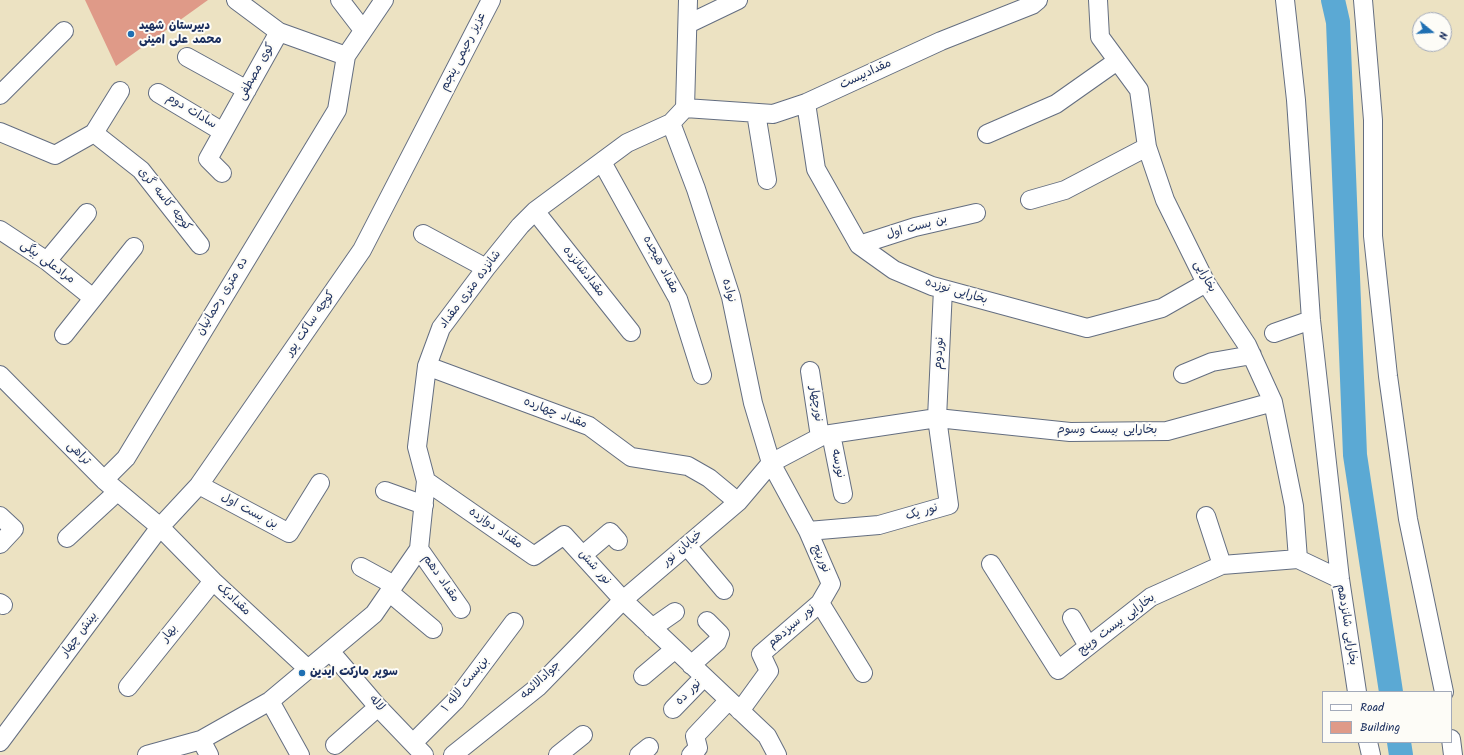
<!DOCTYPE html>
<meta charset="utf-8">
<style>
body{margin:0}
#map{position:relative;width:1464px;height:755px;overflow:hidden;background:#ece2c2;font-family:Kalam,sans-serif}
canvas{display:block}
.legend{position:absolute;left:1322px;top:691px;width:130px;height:52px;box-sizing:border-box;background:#fdfcf7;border:1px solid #a3aaba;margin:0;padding:5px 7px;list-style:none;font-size:12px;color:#1b2f5e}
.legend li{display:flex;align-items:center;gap:8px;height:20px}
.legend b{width:20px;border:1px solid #a3aaba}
.north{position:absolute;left:1412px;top:12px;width:40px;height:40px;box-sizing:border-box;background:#fdfcf7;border:1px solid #a3aaba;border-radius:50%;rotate:108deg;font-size:11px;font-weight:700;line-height:16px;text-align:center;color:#1b2f5e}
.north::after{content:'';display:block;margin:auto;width:14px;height:18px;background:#1f6fb2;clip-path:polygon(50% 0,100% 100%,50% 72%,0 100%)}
</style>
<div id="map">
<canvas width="1464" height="755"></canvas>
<ul class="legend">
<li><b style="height:5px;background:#fff"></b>Road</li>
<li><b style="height:11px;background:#df9a88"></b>Building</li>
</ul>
<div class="north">N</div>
</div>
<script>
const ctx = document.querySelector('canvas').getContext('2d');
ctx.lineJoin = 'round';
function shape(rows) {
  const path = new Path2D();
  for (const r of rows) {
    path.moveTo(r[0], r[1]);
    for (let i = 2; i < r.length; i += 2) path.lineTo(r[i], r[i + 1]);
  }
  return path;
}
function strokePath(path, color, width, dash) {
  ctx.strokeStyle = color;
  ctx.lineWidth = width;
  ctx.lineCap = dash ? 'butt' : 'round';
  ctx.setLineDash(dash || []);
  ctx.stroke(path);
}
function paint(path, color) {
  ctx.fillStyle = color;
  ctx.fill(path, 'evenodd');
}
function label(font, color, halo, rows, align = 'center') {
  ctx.font = font + ' Kalam,"Playpen Sans Arabic",sans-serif';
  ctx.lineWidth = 4;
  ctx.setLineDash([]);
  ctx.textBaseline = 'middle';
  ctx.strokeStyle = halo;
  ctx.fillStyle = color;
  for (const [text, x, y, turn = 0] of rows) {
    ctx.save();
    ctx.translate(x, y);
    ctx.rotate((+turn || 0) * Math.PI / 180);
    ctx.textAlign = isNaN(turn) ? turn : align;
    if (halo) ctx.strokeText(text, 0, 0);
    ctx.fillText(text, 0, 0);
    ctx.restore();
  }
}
const river = shape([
 [1333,0,1338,22,1355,455,1391,692],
 [1399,742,1401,755]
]);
const building = shape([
 [85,0,208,0,116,66]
]);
const minor = shape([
 [340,0,363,30],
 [1098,0,1100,37,1139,90,1147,147,1165,200,1206,283,1247,345,1273,402,1294,506,1298,559],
 [1285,0,1296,100,1311,320,1340,579,1357,692],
 [1363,0,1373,120,1373,236,1388,376,1408,519,1444,692],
 [688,24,738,0],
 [279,32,346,56],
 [187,57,247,90],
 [158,93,223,132],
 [0,95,64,31],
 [806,103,816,169,859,245,894,270,932,286,1087,328,1162,308,1206,283],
 [685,108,773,114,806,103,941,41,1032,5,1038,0],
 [756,113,767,180],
 [671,123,696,189,731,297,753,403,771,463,808,531,831,584,820,603,863,673],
 [0,132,55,155,94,133,141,170,200,245],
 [94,133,120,91],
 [987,134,1056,104,1117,61],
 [602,162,678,299,702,375],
 [222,173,208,159,279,32,236,0],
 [1030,200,1065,190,1147,147],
 [535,211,631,332],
 [0,230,47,261,93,298],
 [423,234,486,268],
 [859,245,915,227,976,213],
 [47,261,87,213],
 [1274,333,1311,320],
 [64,335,134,247],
 [427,366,589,426,631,457,688,466,709,478,738,502],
 [810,371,820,437],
 [1183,374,1212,362,1252,355],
 [0,375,104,480,160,527,213,581,308,669],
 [831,434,843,494],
 [104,480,126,458,337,110,346,56,384,0],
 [426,481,534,556,564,535,623,600,538,687,453,755],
 [199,485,289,533,320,483],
 [385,491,424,505],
 [0,516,14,529,0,544],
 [1206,516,1222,565],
 [808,531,879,525,949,505,937,418,943,289],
 [67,538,117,492],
 [687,546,724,590],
 [419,549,461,609],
 [583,555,610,532,618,541],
 [1298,559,1340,579],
 [991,564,1058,670,1151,597,1222,565,1298,559],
 [361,567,394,585],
 [389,592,433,629],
 [0,603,3,605],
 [1072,618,1088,646],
 [652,628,675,612],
 [330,651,378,707,424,755],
 [691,665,717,642,720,634,707,621],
 [643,676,675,649],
 [128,687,213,581],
 [270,701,300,755],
 [673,709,704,677],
 [740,711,769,671,761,654,820,603],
 [1451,739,1453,755],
 [201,740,209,755],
 [0,742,160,527,199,485,362,250,491,0],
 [1368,742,1371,755],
 [413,743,455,701,514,622],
 [335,745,378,707],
 [147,755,201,740,270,701,374,614,419,549,426,481,417,447,427,366,441,328,486,268,520,226,535,211,627,143,671,123,685,108,688,0],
 [558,755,583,735],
 [639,755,649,747],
 [691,755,698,748,695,736,729,700],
 [777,755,767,736,623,600,738,502,771,463,824,435,937,418,1070,432,1167,431,1273,402]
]);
const markers = [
 [131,34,4,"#1f6fb2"],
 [302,673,4,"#1f6fb2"]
];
const poiNames = [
 ["دبیرستان شهید",139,27],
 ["محمد علی امینی",139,41],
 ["سوپر مارکت ایدین",310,673]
];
const streetNames = [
 ["عزیز رحیمی پنجم",464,52,-63],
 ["کوی مصطفی",257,72,-61],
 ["مقدادبیست",866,75,-25],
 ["سادات دوم",191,112,31],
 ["کوچه کاسه گری",164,200,51],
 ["بن بست اول",917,228,-15],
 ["مرادعلی بیگی",47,263,36],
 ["مقداد هیجده",660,265,62],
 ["مقدادشانزده",583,272,52],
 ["بخارایی",1204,277,61],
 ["شانزده متری مقداد",471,290,-53],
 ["نواده",728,291,74],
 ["بخارایی نوزده",956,292,17],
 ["ده متری رحمانیان",223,297,-59],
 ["کوچه ساکت پور",311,324,-55],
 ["نوردوم",940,353,-87],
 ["نورچهار",815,404,81],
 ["مقداد چهارده",555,414,21],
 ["بخارایی بیست وسوم",1107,431],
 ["تراهی",78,454,45],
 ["نورسه",837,464,78],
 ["بن بست اول",249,512,28],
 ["نور یک",922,513,-16],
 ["مقداد دوازده",495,529,35],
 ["خیابان نور",683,549,-41],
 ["نورپنج",820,559,66],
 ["نور شش",594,568,48],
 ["مقداد دهم",440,579,55],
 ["مقدادیک",233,600,43],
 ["بخارایی بیست وپنج",1117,625,-37],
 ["بخارایی شانزدهم",1346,625,81],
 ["نور سیزدهم",792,627,-41],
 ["بهار",170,634,-52],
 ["بینش چهار",80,635,-53],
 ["جوادالائمه",541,681,-43],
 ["بن‌بست لاله ۱",466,685,-51],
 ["نور ده",689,693,-45],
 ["لاله",376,704,48]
];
strokePath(river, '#5ba9d4', 24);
paint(building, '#df9a88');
strokePath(minor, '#646e81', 20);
strokePath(minor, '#fff', 18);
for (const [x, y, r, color] of markers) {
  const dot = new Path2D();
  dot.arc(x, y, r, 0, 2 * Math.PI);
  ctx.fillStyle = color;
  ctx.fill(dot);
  strokePath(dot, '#fdfcf7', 1.5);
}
label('bold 12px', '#1b2f5e', '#fdfcf7', poiNames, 'left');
label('12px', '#1b2f5e', '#fdfcf7', streetNames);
</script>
